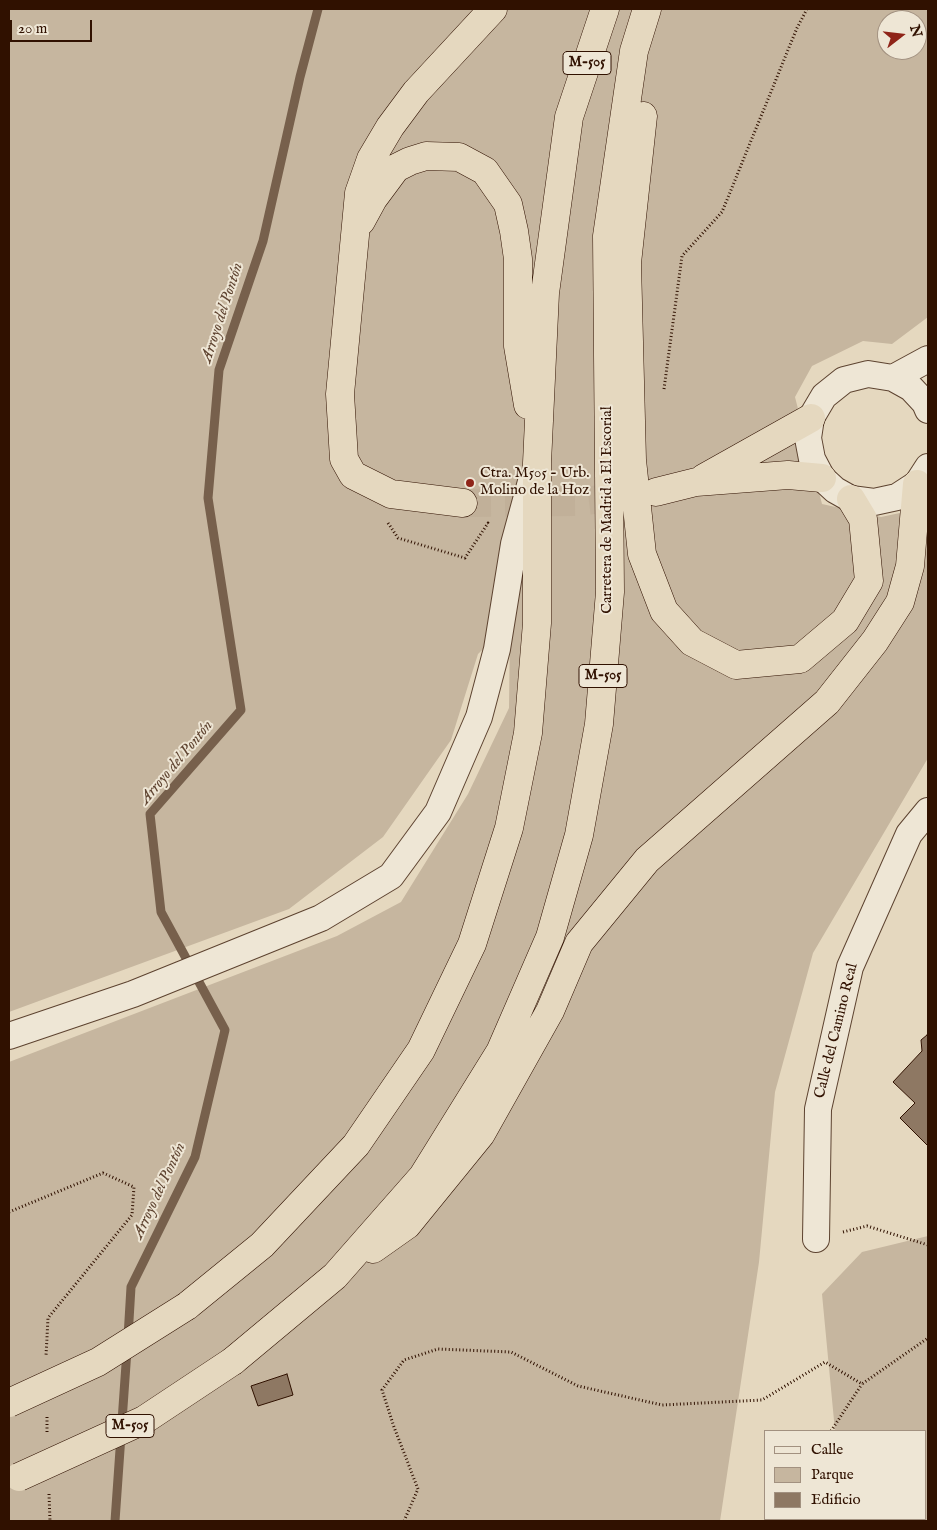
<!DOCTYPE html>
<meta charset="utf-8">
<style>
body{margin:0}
#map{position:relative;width:937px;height:1530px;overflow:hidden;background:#e5d8bf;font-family:"IM FELL English",serif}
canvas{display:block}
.frame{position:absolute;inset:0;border:10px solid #301100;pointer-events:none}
.legend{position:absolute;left:764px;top:1430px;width:162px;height:90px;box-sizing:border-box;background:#eee6d5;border:1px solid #a29180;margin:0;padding:6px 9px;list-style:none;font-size:15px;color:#301100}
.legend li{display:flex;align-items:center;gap:10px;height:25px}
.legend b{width:25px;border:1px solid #a29180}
.north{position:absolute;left:877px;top:10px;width:50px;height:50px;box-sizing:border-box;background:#eee6d5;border:1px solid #a29180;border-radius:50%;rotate:74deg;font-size:14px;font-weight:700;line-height:20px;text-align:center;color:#301100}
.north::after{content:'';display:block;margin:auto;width:18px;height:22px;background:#8f2418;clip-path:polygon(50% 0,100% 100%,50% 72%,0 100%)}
.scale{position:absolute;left:10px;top:20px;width:82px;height:22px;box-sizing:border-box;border:2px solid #301100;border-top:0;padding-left:6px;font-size:15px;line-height:18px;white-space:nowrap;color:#301100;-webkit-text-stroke:4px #eee6d5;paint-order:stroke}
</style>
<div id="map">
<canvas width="937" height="1530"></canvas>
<div class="frame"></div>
<ul class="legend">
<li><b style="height:6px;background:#eee6d5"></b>Calle</li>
<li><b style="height:14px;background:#c6b69f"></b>Parque</li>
<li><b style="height:14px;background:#8e7863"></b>Edificio</li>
</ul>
<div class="north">N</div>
<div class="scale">20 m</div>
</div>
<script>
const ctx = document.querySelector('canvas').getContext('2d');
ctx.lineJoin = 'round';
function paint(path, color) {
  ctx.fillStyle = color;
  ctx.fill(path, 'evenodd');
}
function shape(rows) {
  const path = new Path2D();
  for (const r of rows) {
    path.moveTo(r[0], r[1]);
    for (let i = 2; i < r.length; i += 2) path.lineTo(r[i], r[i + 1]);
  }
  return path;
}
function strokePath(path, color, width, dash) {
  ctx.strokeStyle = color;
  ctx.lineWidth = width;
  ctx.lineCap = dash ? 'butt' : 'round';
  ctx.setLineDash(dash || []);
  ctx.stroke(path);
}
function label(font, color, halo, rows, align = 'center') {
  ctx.font = font + ' "IM FELL English",serif';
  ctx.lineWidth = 4;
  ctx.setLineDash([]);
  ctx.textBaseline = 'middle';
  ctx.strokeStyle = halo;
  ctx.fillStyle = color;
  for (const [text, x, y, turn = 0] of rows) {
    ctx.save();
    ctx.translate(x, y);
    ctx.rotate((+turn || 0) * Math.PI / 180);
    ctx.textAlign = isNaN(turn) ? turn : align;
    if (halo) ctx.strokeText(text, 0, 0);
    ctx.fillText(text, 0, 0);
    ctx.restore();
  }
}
const green = shape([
 [9,9,928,9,928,317,892,344,863,341,812,366,795,397,822,504,881,517,928,507,928,758,813,953,775,1092,759,1262,720,1521,9,1521,9,1062,337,936,401,902,468,794,509,708,510,623,478,654,451,740,383,837,289,909,9,1012],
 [887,20,917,20,917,50,887,50],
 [928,1236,928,1521,846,1521,846,1519,926,1519,926,1431,835,1431,822,1294,862,1252]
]);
const stream = shape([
 [128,1337,131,1287,195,1157,225,1030,161,912,150,814,241,710,208,498,219,370,263,241,300,77,318,9],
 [115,1521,127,1350]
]);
const building = shape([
 [927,1035,928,1036,928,1146,900,1118,915,1103,893,1082,922,1051,921,1040,927,1035],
 [287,1374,293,1395,258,1406,251,1386,287,1374]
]);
const highwayTunnel = shape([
 [463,503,577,502,633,495]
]);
const path = shape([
 [664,389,682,256,722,212,797,28,807,9],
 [388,523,398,538,465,558,488,523,490,525],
 [9,1212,103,1173,134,1187,132,1215,48,1318,46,1356],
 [843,1232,867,1226,928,1245],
 [47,1417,47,1433],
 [831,1431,862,1384],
 [49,1494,50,1521],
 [791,1519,791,1521],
 [404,1521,418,1489,394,1427,382,1390,404,1360,438,1349,511,1352,578,1386,662,1405,762,1400,825,1362,862,1384,928,1338]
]);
const minor = shape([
 [893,378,928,359],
 [928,410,925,403,911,388,893,378,868,374,844,380,824,396,811,418,808,438,812,459,822,478,835,490,851,499,874,502,897,497,917,484,928,467],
 [9,1036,133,994,321,918,391,876,438,812,479,717,497,649,514,544,532,478],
 [816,1239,818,1109,850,967,909,834,928,811]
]);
const highway = shape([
 [643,116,627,263,632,460,642,554,664,611,692,642,736,665,800,659,845,621,869,581,863,519,851,499],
 [361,221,373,199,396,168,410,161,426,156,459,157,485,171,508,204,514,231,518,259,518,346,528,405],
 [704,478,811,418],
 [656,492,696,482,788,475,822,478],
 [463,503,391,494,353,475,344,459,340,394,359,193,371,159,390,127,416,92,493,9],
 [373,1249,407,1225,481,1134,550,1011,579,943,647,860,827,702,875,641,900,602,910,566,917,484],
 [187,1306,262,1245,356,1145,421,1050,472,944,509,828,528,733,537,623,537,463,545,293,569,117,605,9],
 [233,1361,335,1276,423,1176,500,1052,550,937,579,835,599,724,610,592,607,236,634,51,647,9]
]);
const highwayBridge = shape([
 [9,1403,98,1362,187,1306],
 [19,1477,144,1420,233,1361]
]);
const markers = [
 [470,483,5,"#8f2418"]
];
const shields = [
 [587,63,48],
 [603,676,48],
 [130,1426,48]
];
const shieldNames = [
 ["M-505",587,63],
 ["M-505",603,676],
 ["M-505",130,1426]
];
const poiNames = [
 ["Ctra. M505 - Urb.",480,474],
 ["Molino de la Hoz",480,491]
];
const streetNames = [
 ["Carretera de Madrid a El Escorial",608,510,-90],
 ["Calle del Camino Real",837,1031,-76]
];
const waterNames = [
 ["Arroyo del Pontón",223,313,-72],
 ["Arroyo del Pontón",177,763,-50],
 ["Arroyo del Pontón",160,1191,-65]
];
paint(green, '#c6b69f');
strokePath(stream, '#77604c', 9);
paint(building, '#8e7863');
strokePath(building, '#301100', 1);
strokePath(highwayTunnel, '#c1b099', 28, [28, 14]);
strokePath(minor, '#5d4330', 28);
strokePath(highway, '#301100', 29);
strokePath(path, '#301100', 3, [1, 2.5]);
strokePath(minor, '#eee6d5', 26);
strokePath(highway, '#e5d8bf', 28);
strokePath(highwayBridge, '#301100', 29, []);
strokePath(highwayBridge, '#e5d8bf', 28);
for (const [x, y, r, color] of markers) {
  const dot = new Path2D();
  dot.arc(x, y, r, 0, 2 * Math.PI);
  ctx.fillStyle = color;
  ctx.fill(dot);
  strokePath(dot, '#eee6d5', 2);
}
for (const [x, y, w] of shields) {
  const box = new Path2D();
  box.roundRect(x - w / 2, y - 11.5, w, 23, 4);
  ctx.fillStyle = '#eee6d5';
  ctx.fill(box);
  strokePath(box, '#301100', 1);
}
label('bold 14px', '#301100', null, shieldNames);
label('15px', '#301100', '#eee6d5', poiNames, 'left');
label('15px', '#301100', '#eee6d5', streetNames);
label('italic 16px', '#604532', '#eee6d5', waterNames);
</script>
